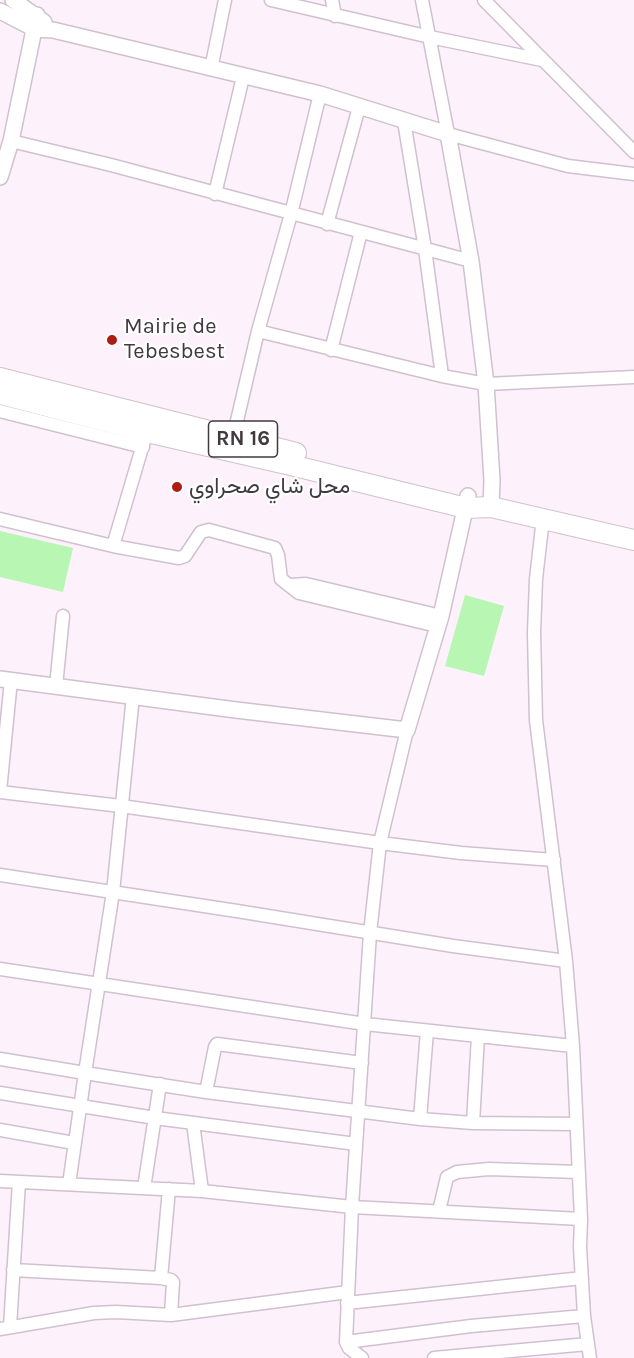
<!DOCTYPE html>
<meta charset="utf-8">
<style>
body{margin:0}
canvas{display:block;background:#fdf1fc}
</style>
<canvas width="634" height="1358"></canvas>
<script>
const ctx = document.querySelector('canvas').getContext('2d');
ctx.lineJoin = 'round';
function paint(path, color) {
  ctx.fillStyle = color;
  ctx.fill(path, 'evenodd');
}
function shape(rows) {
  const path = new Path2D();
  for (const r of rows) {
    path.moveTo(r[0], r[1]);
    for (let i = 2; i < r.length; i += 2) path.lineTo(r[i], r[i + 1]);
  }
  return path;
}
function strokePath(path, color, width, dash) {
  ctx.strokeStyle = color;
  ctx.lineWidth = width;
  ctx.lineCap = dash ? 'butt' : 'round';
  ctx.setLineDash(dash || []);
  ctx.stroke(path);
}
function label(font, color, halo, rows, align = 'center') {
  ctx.font = font + ' Karla,Vazirmatn,sans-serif';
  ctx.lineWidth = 4.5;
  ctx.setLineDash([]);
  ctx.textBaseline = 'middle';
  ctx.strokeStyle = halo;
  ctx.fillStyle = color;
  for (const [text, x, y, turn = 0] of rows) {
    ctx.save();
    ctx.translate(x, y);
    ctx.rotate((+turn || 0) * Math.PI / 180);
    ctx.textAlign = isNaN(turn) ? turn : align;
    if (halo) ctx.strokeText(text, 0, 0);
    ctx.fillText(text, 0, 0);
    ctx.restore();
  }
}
const green = shape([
 [0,531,73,548,63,592,0,577],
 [465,595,504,606,484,676,445,666]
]);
const minor = shape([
 [271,0,430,37,542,60],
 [332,0,335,16],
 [422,0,448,134,568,166,634,174],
 [484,0,634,152],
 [211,69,225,0],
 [404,121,425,249,442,376],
 [11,141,111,165,471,261],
 [215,194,243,77],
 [327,224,359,107],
 [258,331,442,376,486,384,634,377],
 [331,350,361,232],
 [0,411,143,447],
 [232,442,258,331,291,214,320,94],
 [543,518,536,579,534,633,536,720,566,961,573,1046,581,1219,580,1247,584,1316,590,1358],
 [0,519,113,546,179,558,185,556,201,532,209,530,275,548,278,555,281,579,299,593,437,626],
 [113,546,144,441],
 [290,585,306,584,441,616],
 [56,686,63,616],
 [0,791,11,680],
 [0,792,121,806,380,843,461,853,554,860],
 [0,875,237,911,453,946,566,961],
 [0,969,365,1024,573,1046],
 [0,1059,85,1073,113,892,133,696],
 [206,1092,215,1047,217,1044,362,1063],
 [0,1093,155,1118,356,1144],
 [420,1119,427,1031],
 [193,1123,202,1191],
 [473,1123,478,1036],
 [0,1130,74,1143],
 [0,1181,202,1191,352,1207,581,1219],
 [69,1184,85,1073,206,1092,420,1119,473,1123,576,1124],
 [144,1188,160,1084],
 [439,1211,447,1177,457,1172,489,1169,578,1172],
 [13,1270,161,1278,171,1280,173,1282,171,1315],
 [161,1278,169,1189],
 [347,1303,582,1278],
 [10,1327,19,1182],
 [0,1329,94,1313,116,1312,171,1315,348,1292],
 [346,1342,471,1326,584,1316],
 [362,1358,349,1348,346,1342,352,1207,370,933,380,843,407,730],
 [434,1358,588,1344]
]);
const tertiary = shape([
 [13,0,44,22],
 [0,11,35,29,53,30,320,94,448,134,471,261,486,384,492,480,491,507],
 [0,177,11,141,37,15],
 [0,679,236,710,407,730,441,616,468,496]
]);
const primary = shape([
 [0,378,296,453],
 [0,394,147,432,295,466,466,508,491,507,634,540]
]);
const markers = [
 [112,340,6,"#ad1d14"],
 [177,487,6,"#ad1d14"]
];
const shields = [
 [243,439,69]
];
const shieldNames = [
 ["RN 16",243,439]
];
const poiNames = [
 ["Mairie de",124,327],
 ["Tebesbest",124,352],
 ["محل شاي صحراوي",189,487]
];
paint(green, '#b8f6b3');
strokePath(minor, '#d0c1ce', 15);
strokePath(tertiary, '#d0c1ce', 18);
strokePath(primary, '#d0c1ce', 22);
strokePath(minor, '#fff', 12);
strokePath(tertiary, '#fff', 15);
strokePath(primary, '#fff', 20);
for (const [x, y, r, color] of markers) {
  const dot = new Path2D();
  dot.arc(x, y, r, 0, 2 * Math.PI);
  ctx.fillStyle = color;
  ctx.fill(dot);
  strokePath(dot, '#fff', 2);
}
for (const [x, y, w] of shields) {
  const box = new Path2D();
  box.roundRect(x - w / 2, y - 18, w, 36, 4.5);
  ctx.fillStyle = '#fff';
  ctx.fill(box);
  strokePath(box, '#403a3f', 1.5);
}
label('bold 21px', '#403a3f', null, shieldNames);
label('22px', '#403a3f', '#fff', poiNames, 'left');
</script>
